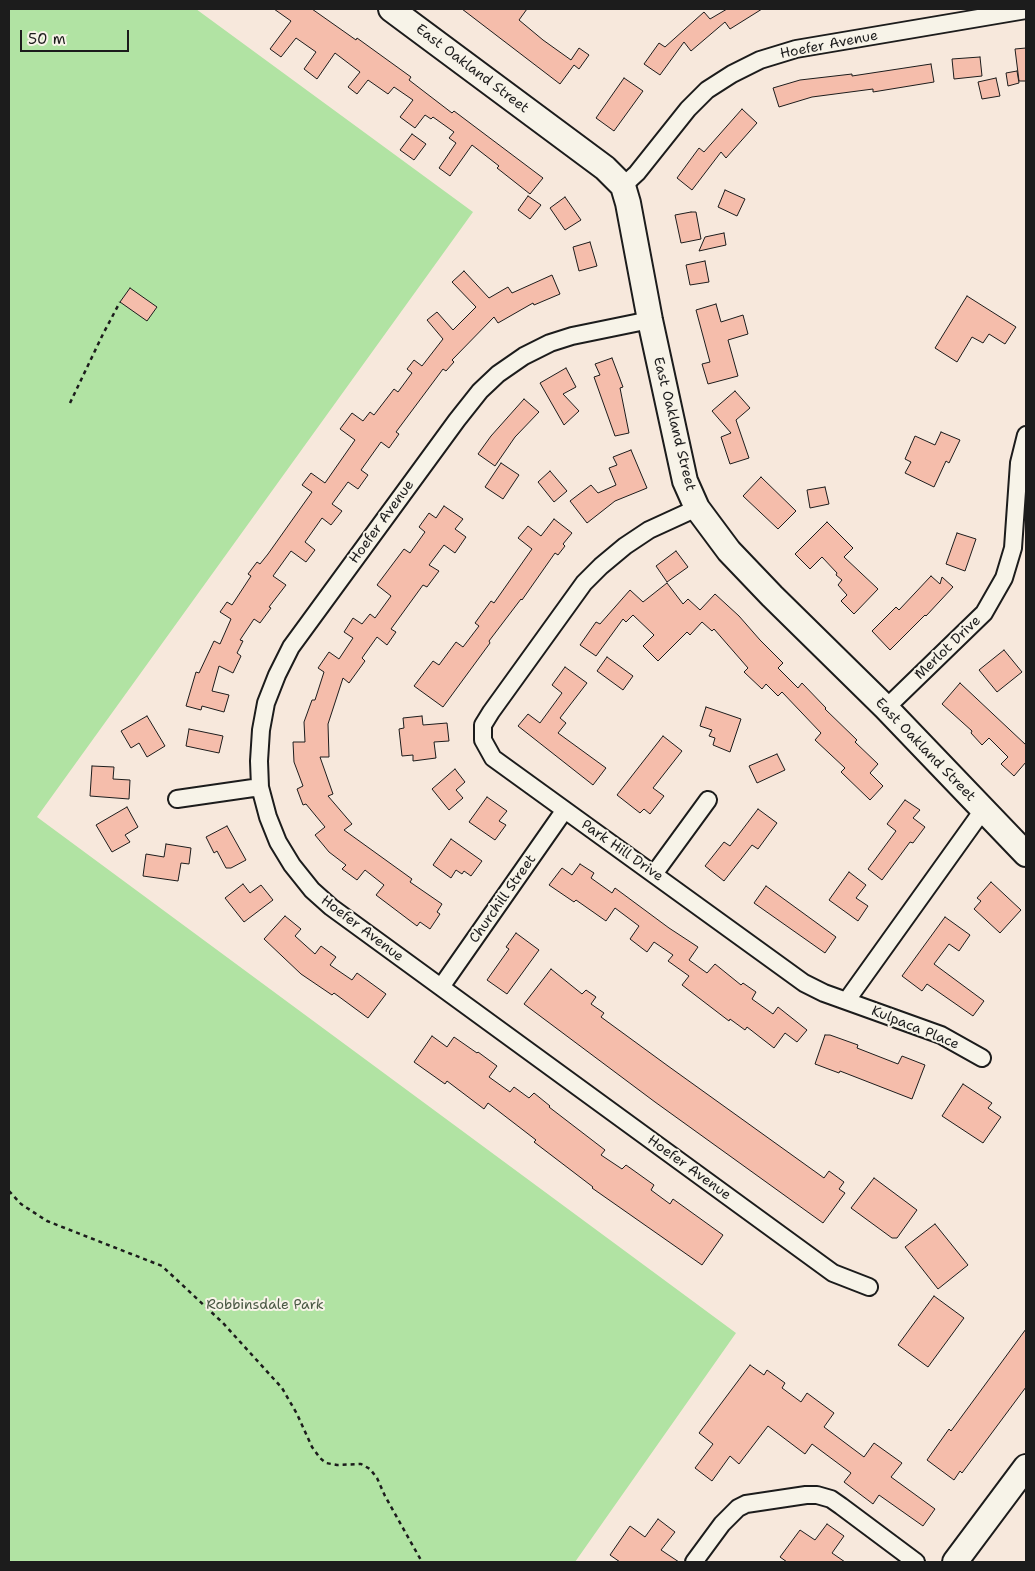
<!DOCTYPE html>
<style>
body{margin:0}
#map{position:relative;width:1035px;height:1571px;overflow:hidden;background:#f7e8dc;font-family:"Shantell Sans",sans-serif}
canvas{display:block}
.frame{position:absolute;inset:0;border:10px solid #1c1c1c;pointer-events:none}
.scale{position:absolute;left:20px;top:30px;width:109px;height:22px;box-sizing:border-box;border:2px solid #1c1c1c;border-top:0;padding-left:6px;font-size:15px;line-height:18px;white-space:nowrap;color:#1c1c1c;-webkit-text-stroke:4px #f7f3e8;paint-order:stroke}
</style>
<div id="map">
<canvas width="1035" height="1571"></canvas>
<div class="frame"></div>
<div class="scale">50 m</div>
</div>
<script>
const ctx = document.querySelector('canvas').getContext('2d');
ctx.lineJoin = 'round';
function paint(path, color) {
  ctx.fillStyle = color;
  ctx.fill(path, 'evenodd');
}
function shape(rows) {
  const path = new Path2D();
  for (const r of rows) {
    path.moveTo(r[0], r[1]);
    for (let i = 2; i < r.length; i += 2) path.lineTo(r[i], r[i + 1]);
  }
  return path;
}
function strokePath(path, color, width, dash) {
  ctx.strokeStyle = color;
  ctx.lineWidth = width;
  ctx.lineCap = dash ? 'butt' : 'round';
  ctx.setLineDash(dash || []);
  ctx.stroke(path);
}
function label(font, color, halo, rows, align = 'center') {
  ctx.font = font + ' "Shantell Sans",sans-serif';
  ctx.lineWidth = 4;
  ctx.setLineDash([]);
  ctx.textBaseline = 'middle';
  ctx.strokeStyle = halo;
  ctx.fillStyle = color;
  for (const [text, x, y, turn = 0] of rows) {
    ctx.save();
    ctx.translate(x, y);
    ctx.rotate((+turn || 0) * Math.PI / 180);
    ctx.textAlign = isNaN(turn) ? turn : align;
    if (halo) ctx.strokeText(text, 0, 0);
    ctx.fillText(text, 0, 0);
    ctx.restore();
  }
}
const green = shape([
 [9,9,196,9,473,212,37,817,736,1333,575,1562,9,1562]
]);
const building = shape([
 [274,9,312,9,356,40,357,38,411,77,409,80,452,113,454,111,543,178,530,194,497,168,499,166,472,145,450,176,439,168,456,143,449,138,454,132,433,117,431,119,425,115,415,128,400,117,413,100,394,87,388,94,368,80,357,94,348,87,360,72,335,53,317,79,304,69,316,52,296,38,281,57,270,49,291,21,274,9],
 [462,9,527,9,519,20,543,40,571,60,579,48,589,55,579,69,574,65,560,84,462,9],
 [727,9,762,9,730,29,725,22,691,51,684,42,660,75,644,64,659,43,665,47,704,12,710,19,727,9],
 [1026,48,1026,81,1019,81,1015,49,1026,48],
 [980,57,982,76,954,79,952,59,980,57],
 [931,64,934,82,873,92,873,89,812,97,779,107,773,88,800,80,852,74,852,76,931,64],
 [1017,71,1019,83,1008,86,1006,73,1017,71],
 [624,78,643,91,614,131,596,118,624,78],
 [996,78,1000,96,982,99,978,82,996,78],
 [742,109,757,123,726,158,721,152,692,190,677,178,699,148,704,152,742,109],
 [412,134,426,144,414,160,400,150,412,134],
 [725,190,745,199,737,216,718,207,725,190],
 [528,196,541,205,530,219,518,210,528,196],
 [565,197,581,220,565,230,550,208,565,197],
 [691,212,696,212,701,239,681,243,675,215,691,212],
 [724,233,726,245,699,251,705,237,724,233],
 [590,242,597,266,579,271,573,247,590,242],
 [705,261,709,282,690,285,686,265,705,261],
 [464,271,489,298,508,287,512,293,552,275,560,294,534,305,533,303,498,323,494,317,452,360,454,362,446,371,443,369,396,432,399,434,389,448,381,442,361,470,368,475,358,489,348,482,332,504,342,511,331,525,322,518,305,542,315,550,306,562,291,551,273,576,286,585,269,607,271,608,260,623,254,619,240,640,243,641,237,653,241,656,233,673,219,666,212,691,229,695,224,712,202,706,201,710,186,706,196,672,199,673,214,641,220,644,231,619,220,612,227,602,232,605,251,576,248,574,257,562,260,564,268,554,312,492,302,485,311,473,325,483,355,440,340,429,352,413,363,421,370,412,374,415,394,389,398,392,412,373,407,369,414,360,422,366,443,339,427,320,437,312,453,330,476,307,452,282,464,271],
 [130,288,157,307,147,321,120,302,130,288],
 [967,296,1016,327,1005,344,989,334,983,343,972,337,957,362,935,348,967,296],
 [716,304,721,322,743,315,748,334,728,340,738,376,708,384,702,364,710,362,696,310,716,304],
 [612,358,623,387,620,388,629,433,615,436,594,377,600,375,595,364,612,358],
 [566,368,576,387,563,394,579,411,564,425,540,383,566,368],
 [735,391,750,408,736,420,749,458,730,464,721,437,731,433,712,411,735,391],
 [524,399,539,412,515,437,495,466,478,454,491,436,524,399],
 [941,432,960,440,949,463,946,461,934,487,905,473,911,462,905,459,915,436,935,445,941,432],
 [631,450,647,488,615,501,587,523,570,501,591,485,598,493,616,485,609,468,617,465,613,457,631,450],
 [501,463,519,475,503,499,485,487,501,463],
 [550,471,567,491,554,502,538,482,550,471],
 [761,477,796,511,778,529,743,496,761,477],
 [825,487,829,504,810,508,807,490,825,487],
 [444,506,463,519,455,529,466,537,455,553,444,545,429,565,439,571,427,587,423,585,391,629,396,632,387,645,377,637,362,658,365,661,349,683,343,678,328,724,329,757,320,757,333,794,328,796,352,824,344,830,412,879,410,882,442,904,437,912,440,914,430,929,420,922,417,926,376,895,384,885,365,870,357,880,342,869,346,865,329,852,315,835,325,827,306,804,303,805,297,789,303,786,294,762,293,742,305,742,304,722,312,700,315,700,324,672,318,668,329,652,339,659,353,638,344,632,353,618,362,624,370,614,375,618,391,596,377,585,404,549,410,553,425,532,419,527,429,513,436,518,444,506],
 [554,519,572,533,563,544,565,546,558,555,555,553,522,600,521,599,489,641,490,643,443,707,414,686,433,661,439,665,456,642,463,647,479,626,475,623,491,601,494,603,532,549,518,538,528,526,541,536,554,519],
 [827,522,853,548,844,557,878,589,854,614,841,601,847,595,838,585,842,580,836,575,837,573,822,557,810,569,795,554,827,522],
 [957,533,976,539,965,571,946,564,957,533],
 [676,551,688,567,667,582,656,566,676,551],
 [931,576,940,584,942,577,953,587,926,616,925,615,890,650,872,631,896,607,899,610,931,576],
 [667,583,683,604,688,599,700,610,715,594,739,616,760,640,783,663,778,668,798,688,802,683,826,708,825,709,857,740,855,742,878,764,870,773,883,786,870,800,841,772,845,768,815,740,821,733,782,692,778,696,766,684,762,689,744,672,748,668,714,629,712,631,702,622,690,635,687,632,658,661,643,646,654,635,633,615,626,622,623,619,596,656,580,645,596,622,600,624,630,590,643,602,667,583],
 [1004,650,1022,672,997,692,979,670,1004,650],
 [607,657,633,676,623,690,597,671,607,657],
 [565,667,587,683,560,718,566,723,558,733,606,768,593,785,518,726,528,714,540,723,562,693,552,685,565,667],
 [960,683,1026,745,1026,762,1014,776,1001,764,1008,757,989,738,982,745,971,733,972,731,942,704,960,683],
 [706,707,741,719,730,752,713,745,715,738,709,736,712,730,700,726,706,707],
 [147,716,165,746,147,757,139,743,131,748,121,731,147,716],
 [422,716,423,725,447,723,449,741,434,742,436,758,413,761,413,755,402,756,399,729,404,728,403,718,422,716],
 [189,729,223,736,219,753,186,746,189,729],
 [663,736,682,751,653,788,664,796,650,814,644,809,640,813,617,795,663,736],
 [777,754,785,770,757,783,749,766,777,754],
 [92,766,114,767,113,779,130,780,129,799,90,796,92,766],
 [455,769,465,782,456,790,463,798,449,810,432,789,455,769],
 [487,797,507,811,499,821,506,825,495,840,469,822,487,797],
 [905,800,920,810,913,818,925,827,913,843,910,842,882,880,868,869,896,831,887,824,905,800],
 [127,807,138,827,125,835,130,842,112,852,96,825,127,807],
 [758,809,777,823,758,849,752,845,724,881,705,866,724,842,730,846,758,809],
 [227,826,246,860,231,868,226,868,217,851,214,853,206,837,227,826],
 [451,839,482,861,471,876,464,871,462,874,456,870,451,878,433,865,451,839],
 [166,844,191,848,189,864,181,863,178,881,143,876,146,854,164,857,166,844],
 [580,864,594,873,591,878,612,893,615,888,669,928,698,947,689,960,707,973,715,964,741,985,743,983,756,992,752,999,773,1014,778,1007,807,1030,797,1042,785,1033,774,1048,747,1027,745,1030,730,1019,729,1021,682,985,689,976,668,961,673,955,654,942,647,952,630,939,639,926,615,908,606,921,576,900,574,902,549,885,562,868,572,875,580,864],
 [849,872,866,885,856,898,868,906,858,921,829,900,849,872],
 [991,882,1021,910,1000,933,974,909,981,901,977,898,991,882],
 [243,884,250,893,261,885,273,900,244,922,225,898,243,884],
 [766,886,836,937,825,953,754,903,766,886],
 [285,916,301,929,295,936,315,954,321,946,336,957,330,965,352,980,357,973,386,994,368,1018,334,993,332,995,301,974,264,939,285,916],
 [945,917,970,935,959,951,949,944,934,964,984,1001,973,1016,927,984,922,991,902,976,945,917],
 [516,933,539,950,507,994,487,980,509,949,506,947,516,933],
 [551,969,582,994,586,990,596,997,591,1004,604,1013,601,1017,668,1066,824,1178,829,1171,844,1182,839,1189,845,1193,823,1223,655,1102,524,1004,551,969],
 [825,1035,830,1035,858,1045,857,1048,898,1064,902,1056,925,1065,912,1099,840,1071,839,1073,815,1064,825,1035],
 [432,1036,447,1047,454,1037,477,1053,478,1052,497,1066,489,1077,510,1092,514,1087,529,1098,534,1093,550,1106,549,1107,605,1150,601,1155,622,1169,626,1165,654,1185,651,1190,670,1204,673,1199,723,1235,702,1265,592,1188,593,1187,534,1142,536,1140,488,1103,484,1109,447,1081,445,1084,414,1062,432,1036],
 [963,1084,992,1103,988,1108,1001,1117,983,1143,942,1116,963,1084],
 [874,1178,917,1210,897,1238,892,1238,851,1208,874,1178],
 [935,1224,968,1265,938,1289,905,1247,935,1224],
 [934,1296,964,1318,928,1367,898,1345,934,1296],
 [1026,1329,1026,1387,962,1473,960,1471,954,1480,927,1460,949,1429,951,1431,1026,1329],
 [750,1365,764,1375,767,1370,785,1383,782,1388,801,1402,807,1393,834,1413,824,1427,864,1457,874,1443,902,1463,891,1477,935,1509,923,1526,879,1495,873,1504,844,1482,851,1473,812,1444,805,1454,768,1426,739,1464,730,1456,712,1481,695,1468,713,1444,699,1433,750,1365],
 [658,1519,675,1532,661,1550,679,1562,620,1562,610,1555,630,1526,645,1537,658,1519],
 [827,1524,844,1536,832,1553,845,1562,787,1562,780,1557,800,1530,815,1540,827,1524]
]);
const path = shape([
 [70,403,103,334,120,302],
 [9,1191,21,1204,47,1221,162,1266,223,1323,282,1388,297,1414,312,1447,320,1458,326,1463,337,1465,361,1464,370,1469,377,1478,385,1496,422,1562]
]);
const street = shape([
 [623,186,637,173,688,109,707,90,732,74,760,60,796,49,1026,10],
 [650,320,572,336,550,343,524,356,498,374,480,391,457,420,291,647,277,675,266,703,261,730,259,761,260,787,268,817,278,842,292,865,312,890,331,907,833,1273,869,1287],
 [697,508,649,530,625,546,601,566,584,583,491,712,483,725,483,740,493,758,804,983,824,993,941,1035,982,1058],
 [886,708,984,613,1004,578,1013,548,1019,463,1026,435],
 [177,799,260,787],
 [654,874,708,800],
 [441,987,564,811],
 [847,1000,983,810],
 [694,1562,722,1524,738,1508,746,1504,806,1495,817,1495,831,1499,841,1506,916,1562]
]);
const secondary = shape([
 [391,9,605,168,623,186,628,203,650,320,685,481,697,508,729,551,772,596,886,708,1026,854],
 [955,1562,1026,1467]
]);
const streetNames = [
 ["Hoefer Avenue",829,45,-11],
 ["East Oakland Street",472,69,37],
 ["East Oakland Street",674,424,76],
 ["Hoefer Avenue",382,522,-54],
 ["Merlot Drive",948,648,-44],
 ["East Oakland Street",925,750,46],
 ["Park Hill Drive",622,851,35],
 ["Churchill Street",503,899,-55],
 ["Hoefer Avenue",362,929,37],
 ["Kulpaca Place",915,1028,22],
 ["Hoefer Avenue",689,1168,36]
];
const parkNames = [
 ["Robbinsdale Park",265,1305]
];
paint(green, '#b1e3a3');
paint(building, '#f5bdab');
strokePath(building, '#1c1c1c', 1);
strokePath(street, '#1c1c1c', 20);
strokePath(secondary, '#1c1c1c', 28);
strokePath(path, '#1c1c1c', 2.5, [4, 4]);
strokePath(street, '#f7f3e8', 16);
strokePath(secondary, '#f7f3e8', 24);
label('14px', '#1c1c1c', '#f7f3e8', streetNames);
label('14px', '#495844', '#f7f3e8', parkNames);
</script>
